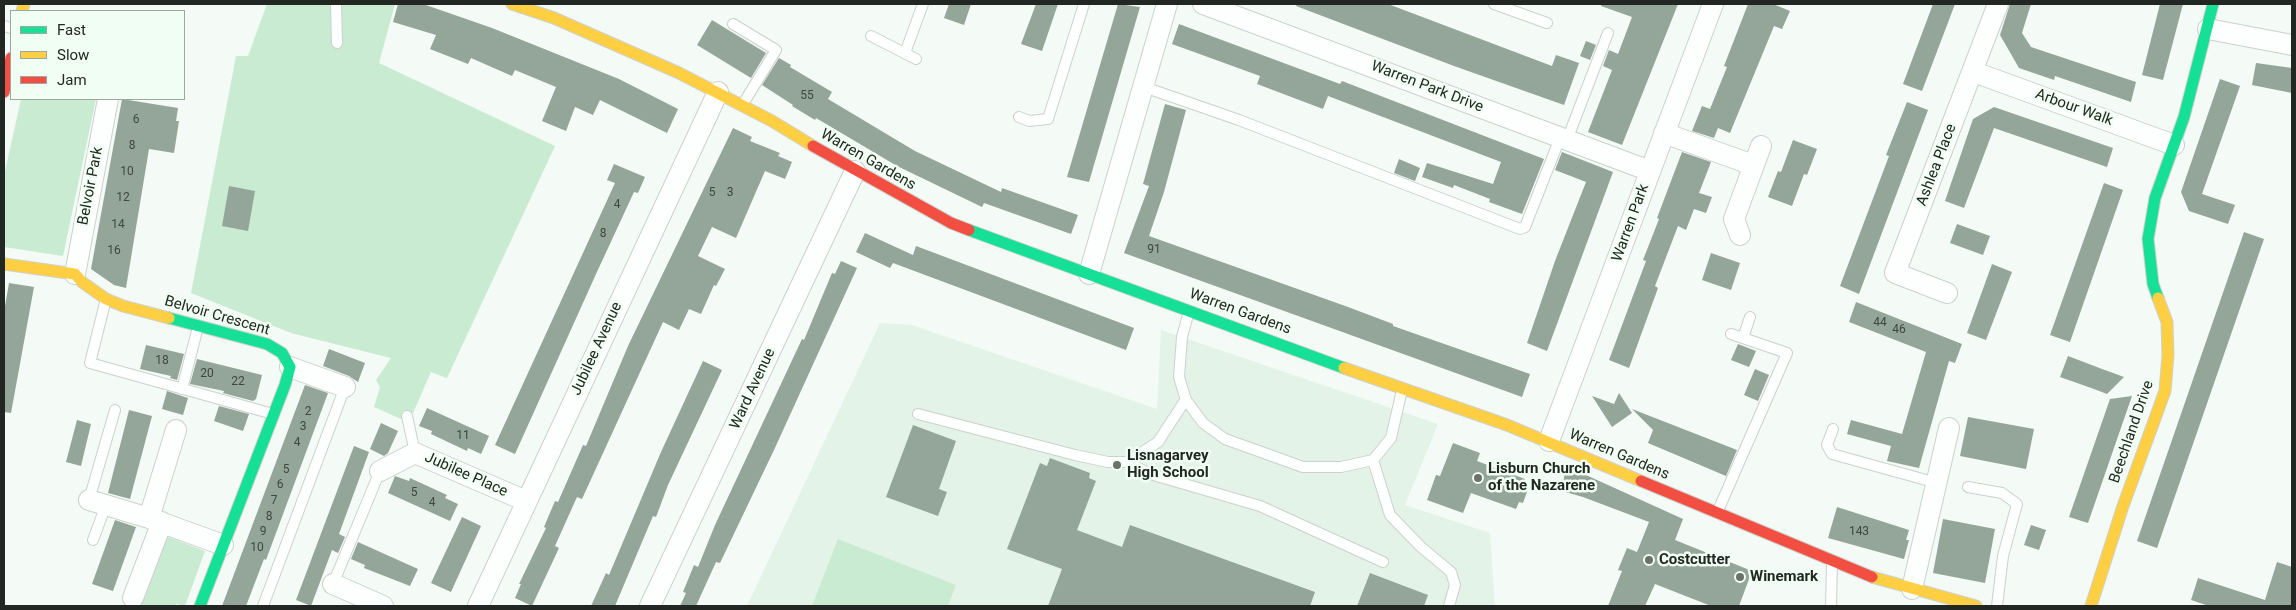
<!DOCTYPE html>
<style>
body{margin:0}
#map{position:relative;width:2296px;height:610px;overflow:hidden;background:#f4faf5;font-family:Roboto,sans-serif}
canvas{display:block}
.frame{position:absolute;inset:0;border:5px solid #222723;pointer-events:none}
.legend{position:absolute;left:10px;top:10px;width:175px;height:90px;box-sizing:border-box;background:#f0fef3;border:1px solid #9ea8a0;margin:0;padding:6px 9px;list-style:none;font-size:15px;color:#222723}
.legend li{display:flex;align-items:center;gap:10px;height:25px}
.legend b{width:25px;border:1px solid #9ea8a0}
</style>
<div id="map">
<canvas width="2296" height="610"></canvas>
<div class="frame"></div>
<ul class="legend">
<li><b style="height:6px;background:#16e098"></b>Fast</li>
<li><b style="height:6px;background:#ffcf43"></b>Slow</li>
<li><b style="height:6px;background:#f24e42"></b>Jam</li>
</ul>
</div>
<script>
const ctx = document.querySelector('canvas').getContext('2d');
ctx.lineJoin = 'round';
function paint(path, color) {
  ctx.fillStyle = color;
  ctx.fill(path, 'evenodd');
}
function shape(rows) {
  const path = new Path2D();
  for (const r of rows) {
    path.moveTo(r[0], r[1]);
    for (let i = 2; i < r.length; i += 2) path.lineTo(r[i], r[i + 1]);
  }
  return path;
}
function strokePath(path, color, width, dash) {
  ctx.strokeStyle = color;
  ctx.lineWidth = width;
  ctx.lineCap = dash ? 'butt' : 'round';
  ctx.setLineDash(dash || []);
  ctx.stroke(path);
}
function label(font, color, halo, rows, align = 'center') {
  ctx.font = font + ' Roboto,sans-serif';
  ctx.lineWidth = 5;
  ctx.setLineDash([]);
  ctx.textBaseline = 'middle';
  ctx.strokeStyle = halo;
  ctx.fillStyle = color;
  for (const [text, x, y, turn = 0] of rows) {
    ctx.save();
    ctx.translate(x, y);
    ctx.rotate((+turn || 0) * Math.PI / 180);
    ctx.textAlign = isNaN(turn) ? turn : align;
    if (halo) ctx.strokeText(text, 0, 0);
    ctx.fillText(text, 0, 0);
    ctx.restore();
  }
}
const built = shape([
 [880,323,912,325,1157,409,1161,330,1438,424,1405,505,1490,533,1495,606,747,606]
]);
const green = shape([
 [267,4,395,4,379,63,555,146,447,378,431,372,413,413,401,419,374,407,380,387,376,380,391,358,291,333,191,293,236,56,248,56],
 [21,99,96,99,63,256,4,247,4,176],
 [166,536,205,551,185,606,176,604,175,606,140,606],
 [838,539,956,585,948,606,812,606]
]);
const building = shape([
 [398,4,423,4,492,28,619,79,678,109,667,133,600,100,593,115,575,107,566,131,542,121,556,87,515,70,512,76,471,58,468,64,430,49,436,35,393,22],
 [949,4,971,4,964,25,944,18],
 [1036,4,1058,4,1042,51,1021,44],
 [1118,4,1140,7,1089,182,1067,177],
 [1297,4,1388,4,1552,66,1556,55,1579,63,1564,105,1454,66,1296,6],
 [1601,4,1678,4,1622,145,1588,132,1612,70,1603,66,1609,50,1618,54,1632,17,1601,6],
 [1748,4,1773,4,1790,11,1782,29,1774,26,1730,133,1718,128,1714,138,1692,131,1702,106,1710,109,1727,67,1724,66],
 [1933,4,1955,4,1922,91,1903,84],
 [2010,4,2031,4,2022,33,2031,47,2136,82,2131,102,2055,76,2054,80,2019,68,2000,35],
 [2160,4,2183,4,2163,80,2142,75],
 [712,20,766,53,751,78,697,45],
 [1179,24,1340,84,1342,81,1544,159,1522,214,1489,202,1490,199,1454,185,1453,188,1422,177,1427,163,1493,184,1501,162,1328,96,1323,109,1257,84,1260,76,1172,44],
 [1586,41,1596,45,1590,60,1580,56],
 [779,58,791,65,790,67,832,92,828,99,915,151,1001,192,1002,188,1078,215,1071,234,984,203,982,207,897,166,816,118,815,120,792,106,793,105,762,85],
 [2256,63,2292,68,2292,93,2252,85],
 [2220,79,2240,86,2202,194,2235,205,2228,224,2189,211,2181,192],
 [122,99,178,108,176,121,179,121,174,153,149,149,126,288,114,285,91,269],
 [1907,102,1928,110,1859,294,1840,286,1889,156,1886,155],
 [1165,104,1186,110,1164,192,1149,236,1348,307,1393,324,1393,326,1530,374,1522,397,1124,253,1149,186,1143,184],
 [1994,107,2113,148,2107,167,1994,128,1964,208,1945,201,1973,119],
 [733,128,752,137,750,141,780,153,778,156,792,162,785,179,765,171,736,238,712,227,698,256,725,269,716,286,714,285,701,314,689,309,679,330,663,322,582,499,577,497,555,546,559,548,532,606,515,598,521,584,519,584,546,528,544,527,555,501,558,502,583,445,586,446,628,346],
 [1793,140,1817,149,1807,175,1804,174,1792,206,1768,197,1778,171,1781,172],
 [1562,152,1613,172,1547,351,1527,343,1555,261,1586,182,1555,170],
 [1682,152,1711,162,1699,193,1712,197,1706,213,1694,209,1686,230,1678,226,1655,286,1658,288,1629,368,1609,360,1646,261,1643,260,1659,219,1657,218],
 [1399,159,1420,168,1415,181,1394,173],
 [614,164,645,177,638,193,634,192,596,274,515,454,495,445,615,183,607,180],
 [2104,183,2123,190,2070,342,2050,335],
 [229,186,255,191,248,231,222,226],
 [1957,224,1990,236,1983,255,1950,243],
 [2244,232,2264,239,2157,548,2137,541],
 [865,233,913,255,916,246,1134,328,1126,350,893,263,890,268,856,252],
 [1711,253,1740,263,1731,290,1702,280],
 [841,261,857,268,774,450,720,563,716,562,696,606,680,606,686,593,683,592,694,565,698,567,715,525,802,339,804,340,832,273,835,274],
 [1992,264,2012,272,1986,340,1967,333],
 [9,283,34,287,11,413,4,412,4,312],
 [1856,302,1962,344,1955,363,1949,361,1919,468,1887,461,1891,446,1847,434,1851,420,1902,434,1926,352,1849,322],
 [1738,344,1756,351,1749,367,1731,360],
 [146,345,184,354,177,380,170,378,171,376,140,369],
 [329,349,365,363,358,382,349,376,323,366],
 [2068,356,2102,369,2124,377,2107,394,2094,389,2060,377],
 [197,359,262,375,256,399,253,401,223,393,224,391,190,384],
 [703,361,722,370,668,485,656,517,653,516,615,606,591,606,606,573,609,575,661,452],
 [1755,369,1769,375,1758,401,1744,395],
 [305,385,328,393,266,560,264,559,246,606,222,606],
 [167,391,188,398,183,415,162,409],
 [1619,393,1632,413,1612,427,1592,396,1614,404],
 [2132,396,2088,523,2069,517,2110,399],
 [219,406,249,414,243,431,214,421],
 [427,408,489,436,481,454,468,448,467,451,431,434,432,431,419,426],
 [1632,409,1737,450,1726,476,1648,443,1653,430],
 [129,410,152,416,130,499,108,493],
 [1968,417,2034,429,2026,469,1960,456],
 [77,420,91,424,81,466,66,462],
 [381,423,398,431,388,453,384,456,370,449],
 [913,425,956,441,939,489,947,492,938,516,886,497],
 [1453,443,1480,453,1477,461,1525,479,1522,487,1528,489,1523,503,1519,502,1516,509,1471,493,1463,513,1427,500,1436,475,1440,476],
 [354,446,369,452,339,534,345,537,338,553,332,550,311,606,296,600],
 [1050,458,1090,473,1089,478,1096,481,1077,530,1122,547,1130,525,1315,592,1310,606,1048,606,1062,569,1007,549,1040,463,1047,466],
 [1565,471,1586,475,1683,519,1675,540,1752,571,1739,606,1711,606,1655,584,1645,606,1608,606,1622,571,1618,570,1627,548,1637,552,1649,522,1583,497,1562,491],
 [395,476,409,481,410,478,447,495,445,498,458,504,450,521,388,493],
 [1837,507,1909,530,1906,540,1909,540,1904,559,1828,538],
 [462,517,481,526,451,592,431,583],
 [1943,519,1995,529,1985,583,1933,573],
 [115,520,136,527,113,591,92,584],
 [2031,525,2046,530,2039,550,2024,545],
 [358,542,418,569,410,586,364,568,365,565,351,559],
 [2277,562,2292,567,2292,606,2209,606,2191,600,2198,578,2265,600],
 [1370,573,1428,595,1424,606,1357,606]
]);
const lane = shape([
 [336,4,337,43],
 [1494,4,1547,23],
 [733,24,776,50,743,104],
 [4,26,11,28],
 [871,36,916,59],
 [905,53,923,4],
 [1144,87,1239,120,1520,229,1525,227,1560,138],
 [1019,117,1029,121,1048,119,1084,4],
 [1567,140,1608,33],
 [106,299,90,363,273,414],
 [1189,311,1182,337,1179,377,1186,400,1203,423,1225,439,1303,467,1341,467,1373,460,1391,438,1402,390],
 [1743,338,1750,317],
 [182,389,198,327],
 [918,414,1075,455,1108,462,1127,462,1158,442,1186,399],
 [407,416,415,453],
 [1833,429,1827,445,1832,454,1937,483],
 [1373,460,1390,515,1421,547,1451,572,1455,585,1449,606],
 [1127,462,1150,474,1260,506,1383,562],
 [1968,487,2002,493,2017,504,2003,556,1997,606],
 [89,500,115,410],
 [1717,513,1787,353,1731,334],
 [93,540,106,505],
 [333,584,380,471],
 [263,606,345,387],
 [1831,606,1832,563]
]);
const street = shape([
 [1203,4,1650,171],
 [2208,29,2292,45],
 [1974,72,2174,145],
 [1664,133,1753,165],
 [1740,235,1734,219,1761,146],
 [75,274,108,99],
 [1089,274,1167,4],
 [1947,293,1895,273,1998,4],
 [290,367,345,387],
 [1549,441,1713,4],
 [380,471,415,453,526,501],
 [89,500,149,518,223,545],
 [149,518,176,430],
 [333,584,383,606],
 [1912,589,1949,428],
 [133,598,162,522],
 [478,606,718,92],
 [650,606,855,171]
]);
const fast = shape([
 [969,230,1344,368],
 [2158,298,2153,284,2148,239,2155,198,2184,117,2213,4],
 [169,318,267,344,282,353,290,367,285,385,200,606]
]);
const slow = shape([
 [512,4,554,18,679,73,772,121,813,146],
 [22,11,24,4],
 [4,264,75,274,82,282,106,299,123,306,169,318],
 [1344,368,1507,425,1641,481],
 [1872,577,1976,606],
 [2091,606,2123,506,2165,391,2168,355,2167,322,2158,298]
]);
const jam = shape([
 [4,92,11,58],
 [813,146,951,223,969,230],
 [1641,481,1872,577]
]);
const markers = [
 [1117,465,5,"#6c716c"],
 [1478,478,5,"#6c716c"],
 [1649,560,5,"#6c716c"],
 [1740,577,5,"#6c716c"]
];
const numberNames = [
 ["55",807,96],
 ["6",136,120],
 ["8",132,146],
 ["10",127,172],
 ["5",712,193],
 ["3",730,193],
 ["12",123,198],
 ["4",617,205],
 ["14",118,225],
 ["8",603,234],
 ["91",1154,250],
 ["16",114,251],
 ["44",1880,323],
 ["46",1899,330],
 ["18",162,361],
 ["20",207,374],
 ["22",238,382],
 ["2",308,412],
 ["3",303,427],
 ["11",463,436],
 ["4",297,443],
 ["5",286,470],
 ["6",280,485],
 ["5",414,493],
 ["7",274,501],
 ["4",432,503],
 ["8",269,517],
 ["9",263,532],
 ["143",1859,532],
 ["10",257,548]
];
const streetNames = [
 ["Warren Park Drive",1427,87,21],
 ["Arbour Walk",2074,108,20],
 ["Warren Gardens",868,160,30],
 ["Ashlea Place",1937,165,-69],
 ["Belvoir Park",91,186,-79],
 ["Warren Park",1631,223,-70],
 ["Warren Gardens",1240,312,20],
 ["Belvoir Crescent",217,316,16],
 ["Jubilee Avenue",597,349,-65],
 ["Ward Avenue",753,389,-65],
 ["Beechland Drive",2132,432,-71],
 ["Warren Gardens",1619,455,23],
 ["Jubilee Place",466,475,24]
];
const poiNames = [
 ["Lisnagarvey",1127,456],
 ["High School",1127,473],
 ["Lisburn Church",1488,469],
 ["of the Nazarene",1488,486],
 ["Costcutter",1659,560],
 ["Winemark",1750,577]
];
paint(built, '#e4f3e8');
paint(green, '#c9ebd1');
paint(building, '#93a699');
strokePath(lane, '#ccd1cd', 12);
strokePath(street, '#ccd1cd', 22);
strokePath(fast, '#ccd1cd', 13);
strokePath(slow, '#ccd1cd', 13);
strokePath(jam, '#ccd1cd', 13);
strokePath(lane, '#fdfefe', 10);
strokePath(street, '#fdfefe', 20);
strokePath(fast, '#16e098', 11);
strokePath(slow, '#ffcf43', 11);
strokePath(jam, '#f24e42', 11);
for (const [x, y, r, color] of markers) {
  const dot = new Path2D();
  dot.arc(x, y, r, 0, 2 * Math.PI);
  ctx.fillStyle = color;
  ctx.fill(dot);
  strokePath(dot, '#f0fef3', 2);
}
label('12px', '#3e4740', null, numberNames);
label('15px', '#222723', '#f0fef3', streetNames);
label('bold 15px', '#222723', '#f0fef3', poiNames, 'left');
</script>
